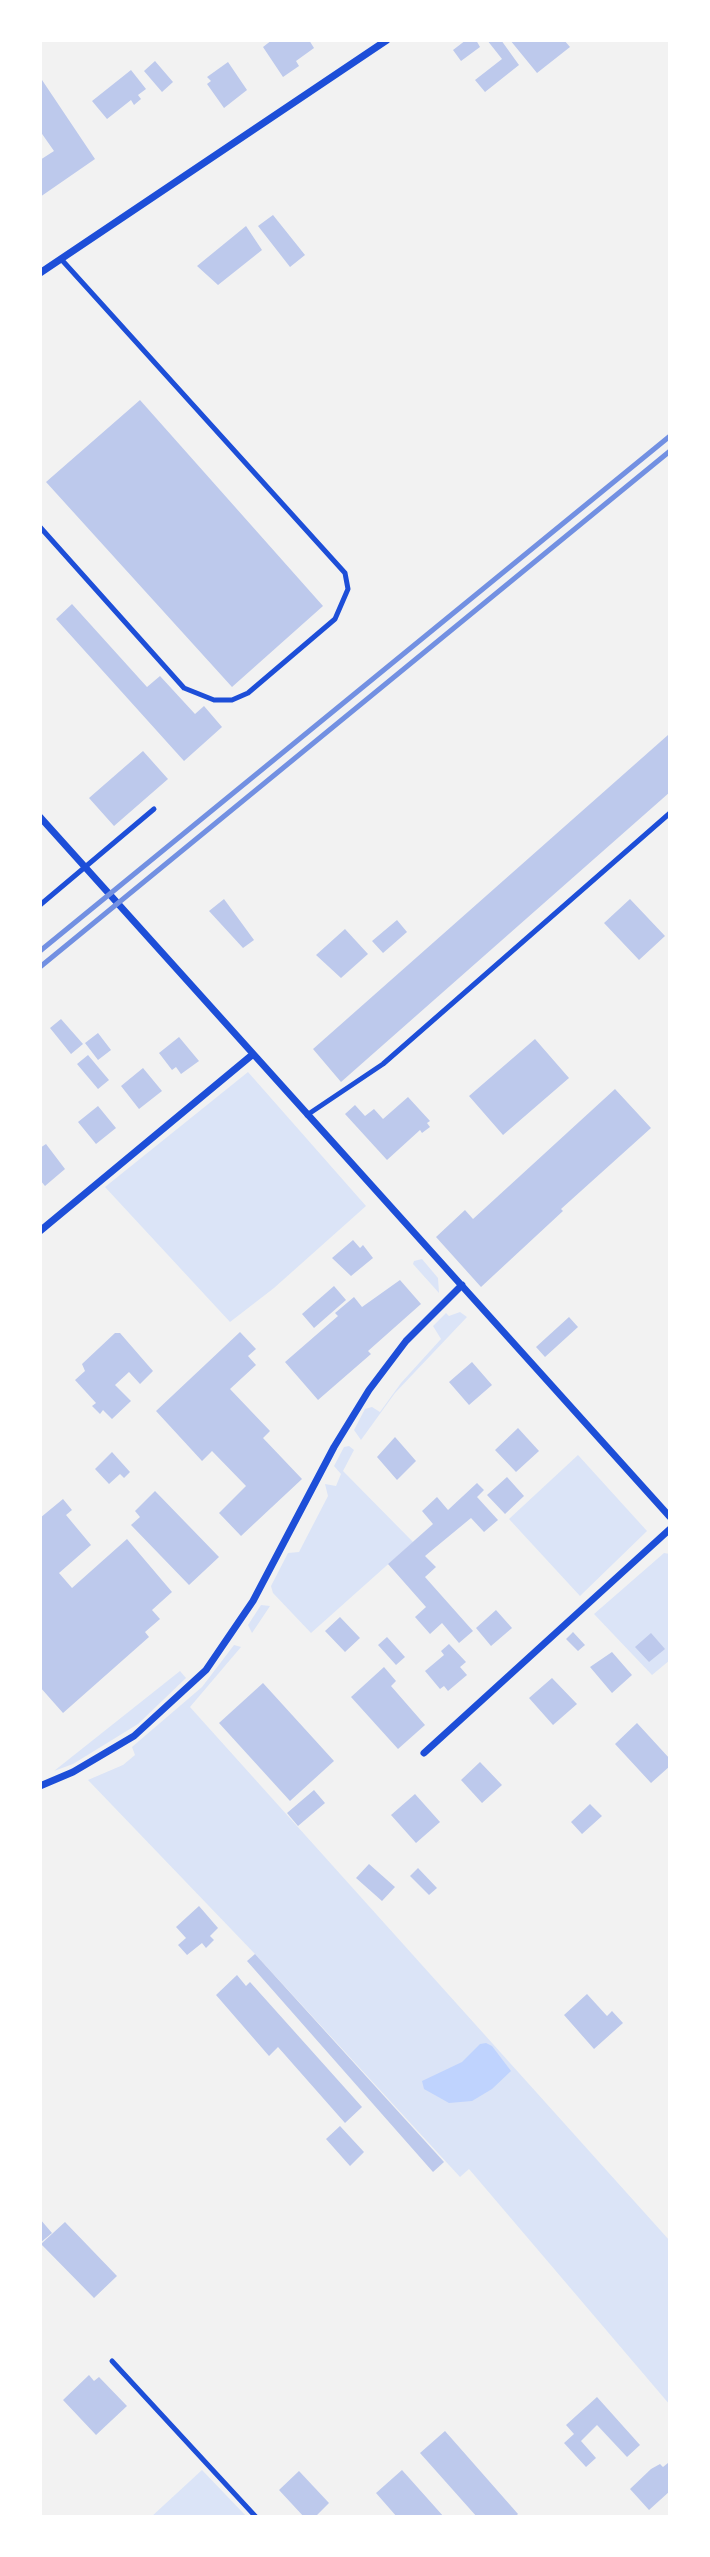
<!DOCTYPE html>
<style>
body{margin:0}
#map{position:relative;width:710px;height:2557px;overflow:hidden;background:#f2f2f2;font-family:"Alegreya Sans",sans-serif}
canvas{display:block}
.frame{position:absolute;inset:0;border:42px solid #fff;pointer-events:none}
</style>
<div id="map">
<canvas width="710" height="2557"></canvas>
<div class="frame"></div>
</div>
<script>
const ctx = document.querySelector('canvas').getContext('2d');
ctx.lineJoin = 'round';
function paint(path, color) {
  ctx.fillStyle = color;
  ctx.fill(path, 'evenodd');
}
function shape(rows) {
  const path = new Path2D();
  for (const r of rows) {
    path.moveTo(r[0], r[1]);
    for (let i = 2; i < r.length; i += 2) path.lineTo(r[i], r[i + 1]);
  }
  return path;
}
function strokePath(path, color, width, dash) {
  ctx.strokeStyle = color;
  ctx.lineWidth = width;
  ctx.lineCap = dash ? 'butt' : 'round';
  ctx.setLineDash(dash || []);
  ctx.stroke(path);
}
const green = shape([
 [248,1072,366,1206,274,1288,230,1322,105,1187],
 [422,1259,438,1278,439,1293,413,1264,414,1261],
 [446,1313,449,1316,460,1312,467,1317,395,1393,361,1440,354,1430,365,1409,372,1407,380,1412,401,1383,441,1339,433,1326],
 [349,1446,354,1450,343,1471,413,1542,311,1633,273,1593,271,1586,288,1553,299,1552,328,1496,325,1484,336,1486,341,1474,334,1466,344,1447],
 [578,1455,647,1531,580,1596,509,1519],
 [664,1553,670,1554,670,1660,652,1675,594,1614],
 [261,1605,270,1606,252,1633,248,1625],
 [234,1645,241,1647,190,1707,670,2241,670,2405,469,2169,460,2177,255,1954,88,1780,123,1765,135,1755,132,1747,202,1687],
 [180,1671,186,1678,138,1724,73,1764,54,1771],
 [202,2470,247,2517,151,2517]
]);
const water = shape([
 [486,2043,492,2046,511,2071,492,2089,472,2101,449,2103,424,2089,422,2081,462,2062,480,2044]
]);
const building = shape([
 [272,40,309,40,314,48,296,61,299,66,283,77,263,47],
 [466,40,476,40,480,47,461,61,453,50],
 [487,40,501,40,519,65,485,92,475,80,502,59],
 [510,40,564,40,570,47,537,73],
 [155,61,173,82,162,92,144,71],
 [228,62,247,90,224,108,207,84,211,81,207,77],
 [131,70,146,89,138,95,141,99,134,105,131,100,107,119,92,101],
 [40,77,95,159,40,197,40,160,54,151,40,131],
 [273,215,305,255,290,267,258,226],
 [246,226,262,250,218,285,197,266],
 [140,400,323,606,232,687,46,482],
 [72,604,147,687,160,676,195,714,204,706,222,727,184,761,56,619],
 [668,735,670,792,341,1082,313,1049],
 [143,751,168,779,114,826,89,798],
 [224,899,254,940,243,948,209,911],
 [630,899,665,936,639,960,604,923],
 [397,920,407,932,383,953,372,941],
 [345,929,368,954,341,978,316,955],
 [61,1019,83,1044,71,1054,50,1028],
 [98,1033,111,1050,98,1060,85,1043],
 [179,1037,199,1061,181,1074,176,1067,172,1070,159,1053],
 [535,1039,569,1078,503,1135,469,1096],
 [88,1055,109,1080,98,1089,77,1064],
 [143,1068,162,1091,139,1109,121,1086],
 [615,1089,651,1128,561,1209,563,1211,481,1287,436,1237,465,1210,473,1219],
 [408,1097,430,1121,427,1123,430,1127,422,1133,420,1130,387,1160,345,1114,355,1105,365,1116,374,1109,383,1119],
 [98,1106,116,1128,96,1144,78,1122],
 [46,1144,65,1169,45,1186,40,1180,40,1148],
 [353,1240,360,1248,363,1245,373,1258,351,1276,332,1258],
 [400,1280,421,1304,368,1351,371,1354,318,1400,285,1362,338,1316,335,1313,354,1297,362,1307],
 [334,1286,346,1300,314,1328,302,1314],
 [569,1317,578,1327,545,1357,536,1347],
 [240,1332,256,1349,248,1356,256,1365,230,1389,270,1431,263,1438,302,1479,241,1536,219,1513,246,1486,212,1451,202,1461,156,1411],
 [115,1333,120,1333,153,1371,140,1384,129,1372,115,1385,131,1401,112,1419,103,1410,100,1414,92,1406,96,1403,75,1380,85,1371,82,1364],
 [472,1362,492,1385,469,1405,449,1382],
 [518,1428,539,1451,516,1472,495,1450],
 [395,1437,416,1461,397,1480,377,1457],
 [112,1452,130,1472,124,1478,120,1474,109,1484,95,1469],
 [507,1477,524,1496,505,1514,487,1495],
 [477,1483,484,1490,477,1497,498,1520,484,1532,471,1518,425,1556,436,1567,425,1577,473,1631,459,1643,442,1623,430,1634,415,1617,426,1607,388,1564,433,1524,422,1511,437,1497,448,1510],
 [155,1491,219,1557,189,1585,131,1525,140,1517,135,1511],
 [63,1499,72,1510,66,1515,91,1545,59,1573,72,1588,127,1539,172,1592,152,1610,160,1619,145,1632,149,1637,63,1713,40,1687,40,1518],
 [496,1610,512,1628,491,1646,476,1628],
 [340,1617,360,1638,345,1652,325,1631],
 [573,1632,585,1645,578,1651,566,1639],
 [651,1633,665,1649,649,1662,635,1647],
 [387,1637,405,1657,396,1665,378,1645],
 [449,1644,466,1662,460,1667,467,1675,448,1691,444,1686,440,1689,425,1671,444,1655,441,1651],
 [612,1652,632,1675,612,1693,590,1667],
 [384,1667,396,1681,391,1686,425,1725,398,1749,351,1697],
 [552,1678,577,1704,553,1725,529,1698],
 [263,1683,334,1761,290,1801,219,1723],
 [637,1723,670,1759,670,1766,651,1783,615,1744],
 [480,1762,502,1785,482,1803,461,1780],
 [314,1790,325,1803,298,1826,287,1813],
 [415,1794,440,1822,416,1843,391,1815],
 [590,1804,602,1816,582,1834,571,1822],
 [369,1864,395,1887,382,1901,356,1878],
 [418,1868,437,1888,429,1895,410,1876],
 [199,1906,218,1928,210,1936,214,1940,206,1948,202,1943,187,1955,178,1945,186,1938,176,1927],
 [255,1954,444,2162,433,2172,247,1961],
 [237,1975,246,1986,250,1982,362,2107,345,2123,278,2047,269,2056,216,1995],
 [587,1994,607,2016,612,2011,623,2023,594,2049,564,2015],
 [340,2126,364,2152,350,2166,326,2139],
 [40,2219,52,2233,40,2243],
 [65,2222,117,2276,94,2298,41,2244],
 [89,2375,94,2381,99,2377,127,2406,96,2435,63,2400],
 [597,2397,640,2445,627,2457,597,2425,581,2441,596,2458,586,2467,564,2443,574,2434,566,2425],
 [445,2431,518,2514,515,2517,477,2517,420,2453],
 [668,2463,670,2491,649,2510,630,2489,651,2469,660,2464,663,2467],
 [402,2470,444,2517,397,2517,376,2493],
 [299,2471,329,2503,315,2517,304,2517,279,2490]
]);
const service = shape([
 [40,527,184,688,214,700,232,700,248,693,335,619,348,589,345,573,61,259],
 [40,905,154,809],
 [307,1115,383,1064,670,813],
 [112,2361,256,2517]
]);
const minor = shape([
 [40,273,387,40],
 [40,817,670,1517],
 [40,1231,252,1055],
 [424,1753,670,1529],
 [40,1786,73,1772,134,1736,206,1670,253,1601,334,1447,369,1390,406,1341,462,1285]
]);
const rail = shape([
 [40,951,670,436],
 [40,967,670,451]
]);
paint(green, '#dbe4f7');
paint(water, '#bfd3fe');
paint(building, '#bdc9ec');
strokePath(service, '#1d4ed8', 5);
strokePath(minor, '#1d4ed8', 7);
strokePath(rail, '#7290e2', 5);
</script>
